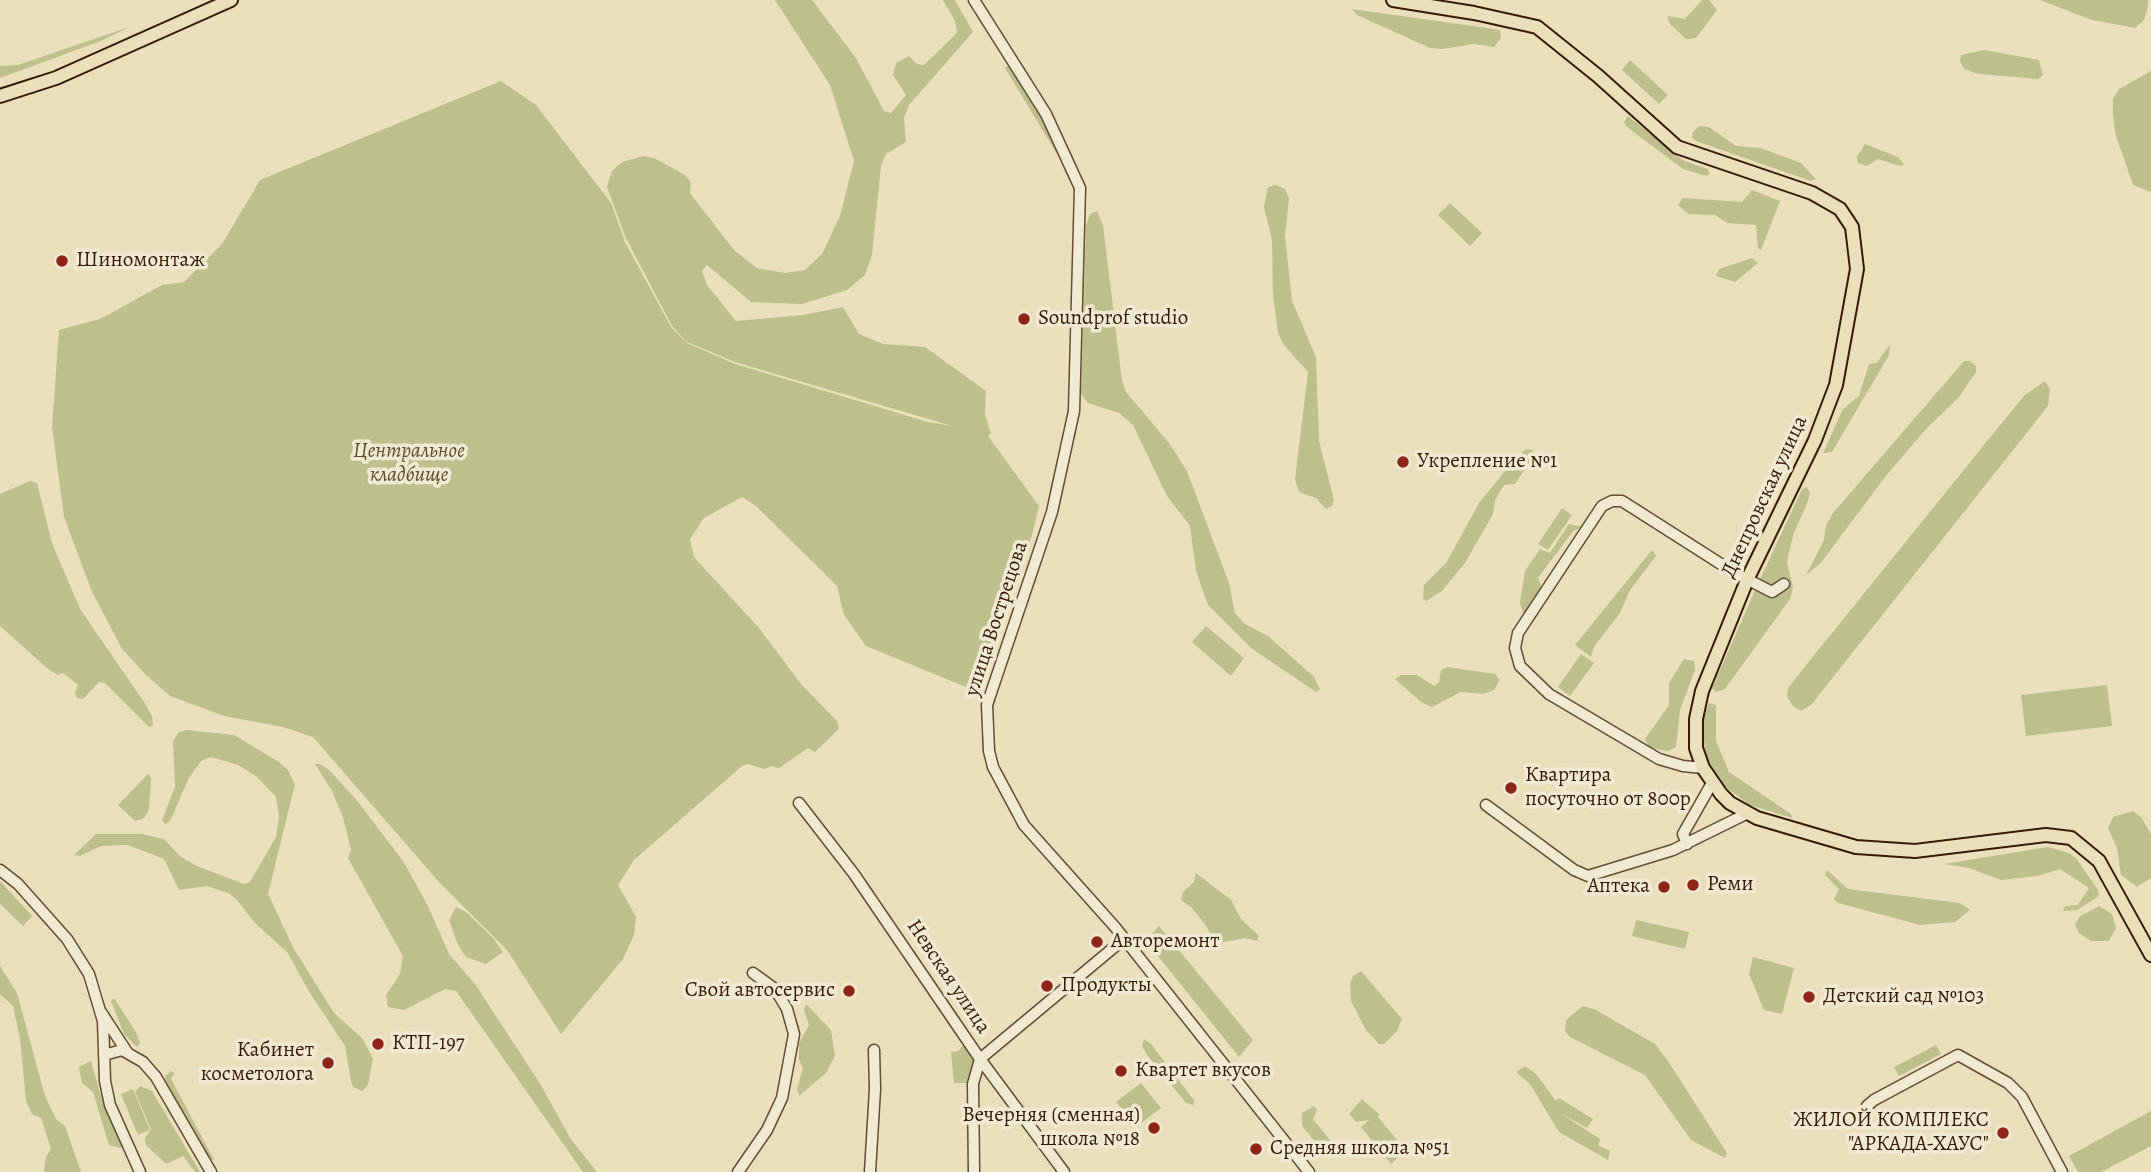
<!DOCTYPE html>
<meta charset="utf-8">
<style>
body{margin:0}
canvas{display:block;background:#eadfbb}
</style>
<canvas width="2151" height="1172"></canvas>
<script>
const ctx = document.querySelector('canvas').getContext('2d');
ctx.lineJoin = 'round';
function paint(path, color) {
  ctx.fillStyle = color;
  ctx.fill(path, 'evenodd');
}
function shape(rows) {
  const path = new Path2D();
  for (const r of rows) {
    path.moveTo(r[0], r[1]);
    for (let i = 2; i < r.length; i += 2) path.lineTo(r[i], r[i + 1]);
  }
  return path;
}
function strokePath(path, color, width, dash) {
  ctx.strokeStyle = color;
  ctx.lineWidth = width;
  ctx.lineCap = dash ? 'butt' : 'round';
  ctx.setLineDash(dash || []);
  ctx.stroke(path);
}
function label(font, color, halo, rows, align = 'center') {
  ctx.font = font + ' Alegreya,serif';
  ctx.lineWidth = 7;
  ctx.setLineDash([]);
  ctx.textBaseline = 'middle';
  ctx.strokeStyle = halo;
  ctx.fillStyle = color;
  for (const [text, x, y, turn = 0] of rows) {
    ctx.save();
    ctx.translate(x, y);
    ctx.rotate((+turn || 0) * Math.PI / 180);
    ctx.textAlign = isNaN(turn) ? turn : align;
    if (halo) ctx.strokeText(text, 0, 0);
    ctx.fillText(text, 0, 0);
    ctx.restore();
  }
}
const green = shape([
 [775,0,812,0,856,58,884,111,891,113,906,95,893,75,896,63,909,56,917,64,924,65,957,33,955,21,943,0,955,0,973,32,909,105,904,118,906,142,886,154,881,166,872,255,865,275,847,290,802,304,751,302,707,265,702,271,707,285,736,321,803,315,843,307,859,334,883,344,925,347,986,391,985,415,991,433,988,436,1039,506,1032,535,984,673,973,668,966,687,866,646,844,615,837,586,756,506,742,497,704,518,690,539,694,557,759,628,801,684,837,721,839,729,815,752,808,748,779,768,772,766,764,769,748,764,742,766,634,860,618,885,636,917,634,935,623,959,561,1034,507,950,439,882,313,737,283,727,224,716,170,696,146,675,122,649,92,592,64,517,52,427,59,330,100,319,162,285,184,282,222,244,260,180,501,81,536,105,611,203,625,242,646,281,671,327,687,343,735,364,928,422,952,426,735,362,687,342,672,326,626,238,607,187,612,171,622,162,643,156,654,158,685,175,691,182,690,193,734,250,757,268,785,273,805,270,822,254,840,216,854,161,830,85],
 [1702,0,1709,0,1717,10,1696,38,1686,39,1670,24,1667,16,1685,19],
 [2040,0,2148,0,2148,6,2144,20,2135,28,2092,20],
 [1352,9,1494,29,1500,30,1501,38,1494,47,1474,44,1442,49,1430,48,1357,15],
 [129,27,101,41,0,78,0,66,18,65],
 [1984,50,2039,60,2043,75,2038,79,1978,74,1964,69,1960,61,1961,55],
 [1630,60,1668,95,1659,104,1622,70],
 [1010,64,1062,154,1057,154,1005,68],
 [2151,71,2151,192,2133,185,2115,133,2113,112,2113,99,2119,89],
 [1628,116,1684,161,1708,169,1710,174,1706,176,1683,169,1628,128,1624,122],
 [1699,126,1709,127,1736,146,1761,148,1801,163,1816,179,1811,181,1696,141,1692,138,1693,132],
 [1865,144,1898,157,1904,164,1900,166,1878,159,1867,166,1858,163,1857,157],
 [1276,185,1285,189,1289,198,1285,236,1292,301,1316,357,1319,441,1334,500,1332,506,1326,509,1316,498,1299,492,1295,479,1308,372,1284,345,1278,333,1273,294,1272,240,1264,207,1268,187],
 [1752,190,1780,201,1761,250,1758,248,1756,225,1727,223,1715,215,1688,214,1678,205,1683,198,1742,202],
 [1450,203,1482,233,1470,246,1438,215],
 [1097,211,1103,225,1122,381,1126,392,1169,443,1187,471,1229,583,1235,613,1245,624,1268,636,1314,677,1320,689,1316,692,1251,648,1208,605,1196,571,1190,526,1167,496,1133,425,1119,413,1088,403,1081,394,1086,225,1090,214],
 [1752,258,1758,263,1735,282,1716,276,1719,269],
 [1890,344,1889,355,1832,452,1823,453,1843,409,1859,396,1869,364,1877,363],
 [1964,361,1970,361,1976,366,1976,372,1959,397,1926,429,1885,477,1820,564,1806,575,1824,540,1826,525,1833,513],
 [2045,381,2050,389,2048,406,1811,705,1801,711,1794,707,1787,697,1788,688,1807,664,2009,414,2025,395],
 [1526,449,1533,450,1533,457,1515,484,1504,485,1495,500,1493,514,1465,563,1442,591,1426,601,1423,599,1424,585,1446,563,1479,503,1513,461],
 [30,481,37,483,52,543,80,609,144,702,152,716,153,726,149,727,105,683,99,682,83,699,77,698,75,693,78,685,63,673,58,675,48,669,0,626,0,494],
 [1807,487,1810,493,1807,504,1793,535,1787,562,1793,587,1790,599,1725,689,1716,692,1712,688,1757,586,1802,489],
 [1562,508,1572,515,1548,550,1538,544],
 [1569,524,1582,527,1573,531,1538,578,1542,588,1527,613,1523,613,1520,603,1525,571,1540,549,1550,553],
 [1652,550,1656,556,1630,590,1620,613,1594,647,1591,657,1575,645],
 [1206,626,1244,658,1231,676,1192,642],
 [1581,654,1594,663,1570,696,1558,687],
 [1684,659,1694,661,1695,670,1680,710,1676,747,1668,751,1650,748,1645,739,1669,705,1669,683],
 [1447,667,1495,674,1500,680,1494,690,1484,694,1461,692,1432,707,1421,702,1395,679,1401,675,1417,675,1434,686,1439,682,1441,670],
 [2107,685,2112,726,2026,736,2021,695],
 [1709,703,1716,705,1716,741,1729,772,1791,814,1792,818,1750,805,1719,782,1706,756,1703,733,1703,718],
 [187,730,234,735,279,762,288,770,295,784,268,894,294,949,334,1013,363,1039,373,1059,368,1085,362,1091,353,1087,351,1081,345,1046,308,990,288,953,255,923,236,899,228,893,207,886,179,890,164,859,128,845,101,846,80,856,74,855,96,834,142,834,164,839,181,857,197,866,244,884,250,882,276,837,279,816,276,797,256,776,238,765,211,757,201,761,189,778,170,821,165,824,162,820,175,787,173,741,179,732],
 [315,764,320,764,329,770,355,798,403,861,427,904,449,954,475,984,541,1085,570,1138,597,1172,583,1172,456,991,445,989,404,1010,388,1007,386,995,400,974,403,956,348,858,351,850,343,817,332,791],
 [149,773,151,779,149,810,143,819,135,821,118,805],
 [2133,811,2141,817,2151,834,2151,878,2137,887,2121,875,2117,848,2108,828,2113,817],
 [2048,847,2069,853,2076,858,2098,890,2099,895,2096,898,2077,910,2063,911,2065,906,2078,905,2089,888,2060,869,2038,876,2001,880,1969,868,1944,864],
 [1827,870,1848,889,1960,903,1970,910,1955,922,1920,925,1838,903,1834,900,1839,889,1825,875],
 [1196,873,1231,900,1241,919,1259,936,1257,941,1245,938,1220,943,1213,941,1207,927,1191,907,1181,900,1183,892,1194,882],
 [0,881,32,916,23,926,0,904],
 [2099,906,2112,914,2116,928,2109,941,2091,941,2079,933,2075,925,2079,917],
 [456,907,466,912,493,938,503,952,486,964,466,957,458,945,449,920],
 [1636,920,1689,932,1685,949,1632,936],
 [1159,926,1253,1040,1239,1057,1146,941],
 [1753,957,1794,968,1782,1014,1764,1010,1749,974],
 [0,966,17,993,45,1096,56,1119,65,1126,81,1172,44,1172,46,1157,51,1149,41,1118,32,1114,26,1101,20,1038,13,1006,0,994],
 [1361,971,1402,1019,1397,1031,1384,1044,1379,1044,1366,1030,1351,1001,1350,984,1353,976],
 [114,998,136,1032,140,1043,137,1047,124,1034,111,1001],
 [806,1004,831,1030,835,1056,826,1073,799,1096,797,1089,803,1068,799,1060,799,1043,809,1025,804,1010],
 [1583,1006,1596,1010,1655,1044,1668,1061,1727,1153,1725,1158,1691,1140,1645,1075,1570,1037,1565,1031,1566,1020],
 [1144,1039,1151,1044,1194,1100,1194,1105,1186,1103,1148,1056,1142,1046],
 [965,1043,978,1059,971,1083,954,1083,951,1052,958,1051],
 [1936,1045,1941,1054,1899,1076,1894,1067],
 [91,1061,100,1093,124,1146,120,1148,109,1145,93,1092,82,1083,79,1067],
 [1525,1066,1536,1074,1556,1101,1559,1098,1593,1119,1587,1128,1560,1113,1600,1139,1598,1145,1610,1151,1608,1160,1559,1132,1530,1084,1516,1072],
 [171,1071,175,1073,171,1079,214,1160,209,1159,166,1083,165,1076],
 [1141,1083,1161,1108,1136,1127,1116,1102],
 [140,1086,152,1091,200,1172,195,1172,183,1156,166,1164,146,1145,145,1138,151,1129,135,1092],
 [133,1089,150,1130,138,1135,121,1094],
 [1362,1099,1379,1114,1378,1117,1406,1151,1391,1164,1361,1127,1369,1120,1356,1122,1349,1114],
 [1314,1106,1317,1110,1313,1119,1334,1145,1326,1155,1302,1126,1302,1113],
 [2151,1111,2151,1146,2101,1172,2078,1172,2069,1156]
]);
const minor = shape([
 [974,0,1046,114,1080,188,1074,411,1052,512,987,705,989,751,993,767,1024,825,1115,927,1309,1172],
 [1703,768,1683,766,1659,759,1549,694,1520,666,1515,648,1518,633,1602,506,1612,501,1622,501,1735,573,1772,592,1784,584],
 [799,803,854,874,980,1059,1064,1172],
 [1486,805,1574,870,1588,876,1673,850,1746,814],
 [1687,844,1683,834,1712,783],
 [0,870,18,884,67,939,89,974,103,1021,105,1081,110,1105,140,1172],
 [101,1012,127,1052],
 [104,1055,122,1050,143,1062,156,1077,211,1172],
 [1867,1106,1874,1100,1958,1055,2008,1083,2022,1097,2062,1172],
 [738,1172,767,1130,782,1098,794,1034,787,1009,775,989,753,973],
 [870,1172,875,1089,874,1050],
 [974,1172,973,1084,980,1059,1124,939]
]);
const major = shape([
 [1393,0,1474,13,1537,27,1598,76,1677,147,1812,193,1840,209,1852,227,1857,269,1836,385,1815,440,1747,580,1702,691,1696,719,1696,748,1703,768,1721,794,1730,803,1757,818,1856,847,1915,851,2046,835,2071,838,2099,861,2151,955],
 [0,96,56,78,231,0]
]);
const markers = [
 [62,261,7,"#8f2418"],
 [1024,319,7,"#8f2418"],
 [1403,462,7,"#8f2418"],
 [1511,788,7,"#8f2418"],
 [1693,885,7,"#8f2418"],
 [1664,887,7,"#8f2418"],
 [1097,942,7,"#8f2418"],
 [1047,986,7,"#8f2418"],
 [849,991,7,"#8f2418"],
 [1809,997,7,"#8f2418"],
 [378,1044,7,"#8f2418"],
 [328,1063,7,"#8f2418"],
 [1121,1071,7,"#8f2418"],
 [1154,1128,7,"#8f2418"],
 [2003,1133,7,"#8f2418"],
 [1256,1149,7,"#8f2418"]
];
const poiNames = [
 ["Шиномонтаж",76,261],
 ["Soundprof studio",1038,319],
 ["Укрепление №1",1417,462],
 ["Квартира",1525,776],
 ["посуточно от 800р",1525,800],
 ["Реми",1707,885],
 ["Аптека",1650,887,"right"],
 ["Авторемонт",1111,942],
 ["Продукты",1061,986],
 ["Свой автосервис",835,991,"right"],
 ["Детский сад №103",1823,997],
 ["КТП-197",392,1044],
 ["Кабинет",314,1051,"right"],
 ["косметолога",314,1075,"right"],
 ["Квартет вкусов",1135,1071],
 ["Вечерняя (сменная)",1140,1116,"right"],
 ["школа №18",1140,1140,"right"],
 ["ЖИЛОЙ КОМПЛЕКС",1989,1121,"right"],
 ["\"АРКАДА-ХАУС\"",1989,1145,"right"],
 ["Средняя школа №51",1270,1149]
];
const parkNames = [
 ["Центральное",409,452],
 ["кладбище",409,476]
];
const streetNames = [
 ["Днепровская улица",1765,497,-65],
 ["улица Вострецова",997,619,-72],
 ["Невская улица",948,977,56]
];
paint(green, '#bdc08c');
strokePath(minor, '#644b31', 13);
strokePath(major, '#371a03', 16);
strokePath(minor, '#f1ead3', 10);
strokePath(major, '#eadfbb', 12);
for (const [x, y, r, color] of markers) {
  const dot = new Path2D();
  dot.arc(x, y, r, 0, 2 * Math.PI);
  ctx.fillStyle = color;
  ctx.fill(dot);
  strokePath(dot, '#f1ead3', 2.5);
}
label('21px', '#371a03', '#f1ead3', poiNames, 'left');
label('italic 21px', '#5f4c2c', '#f1ead3', parkNames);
label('21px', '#371a03', '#f1ead3', streetNames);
</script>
